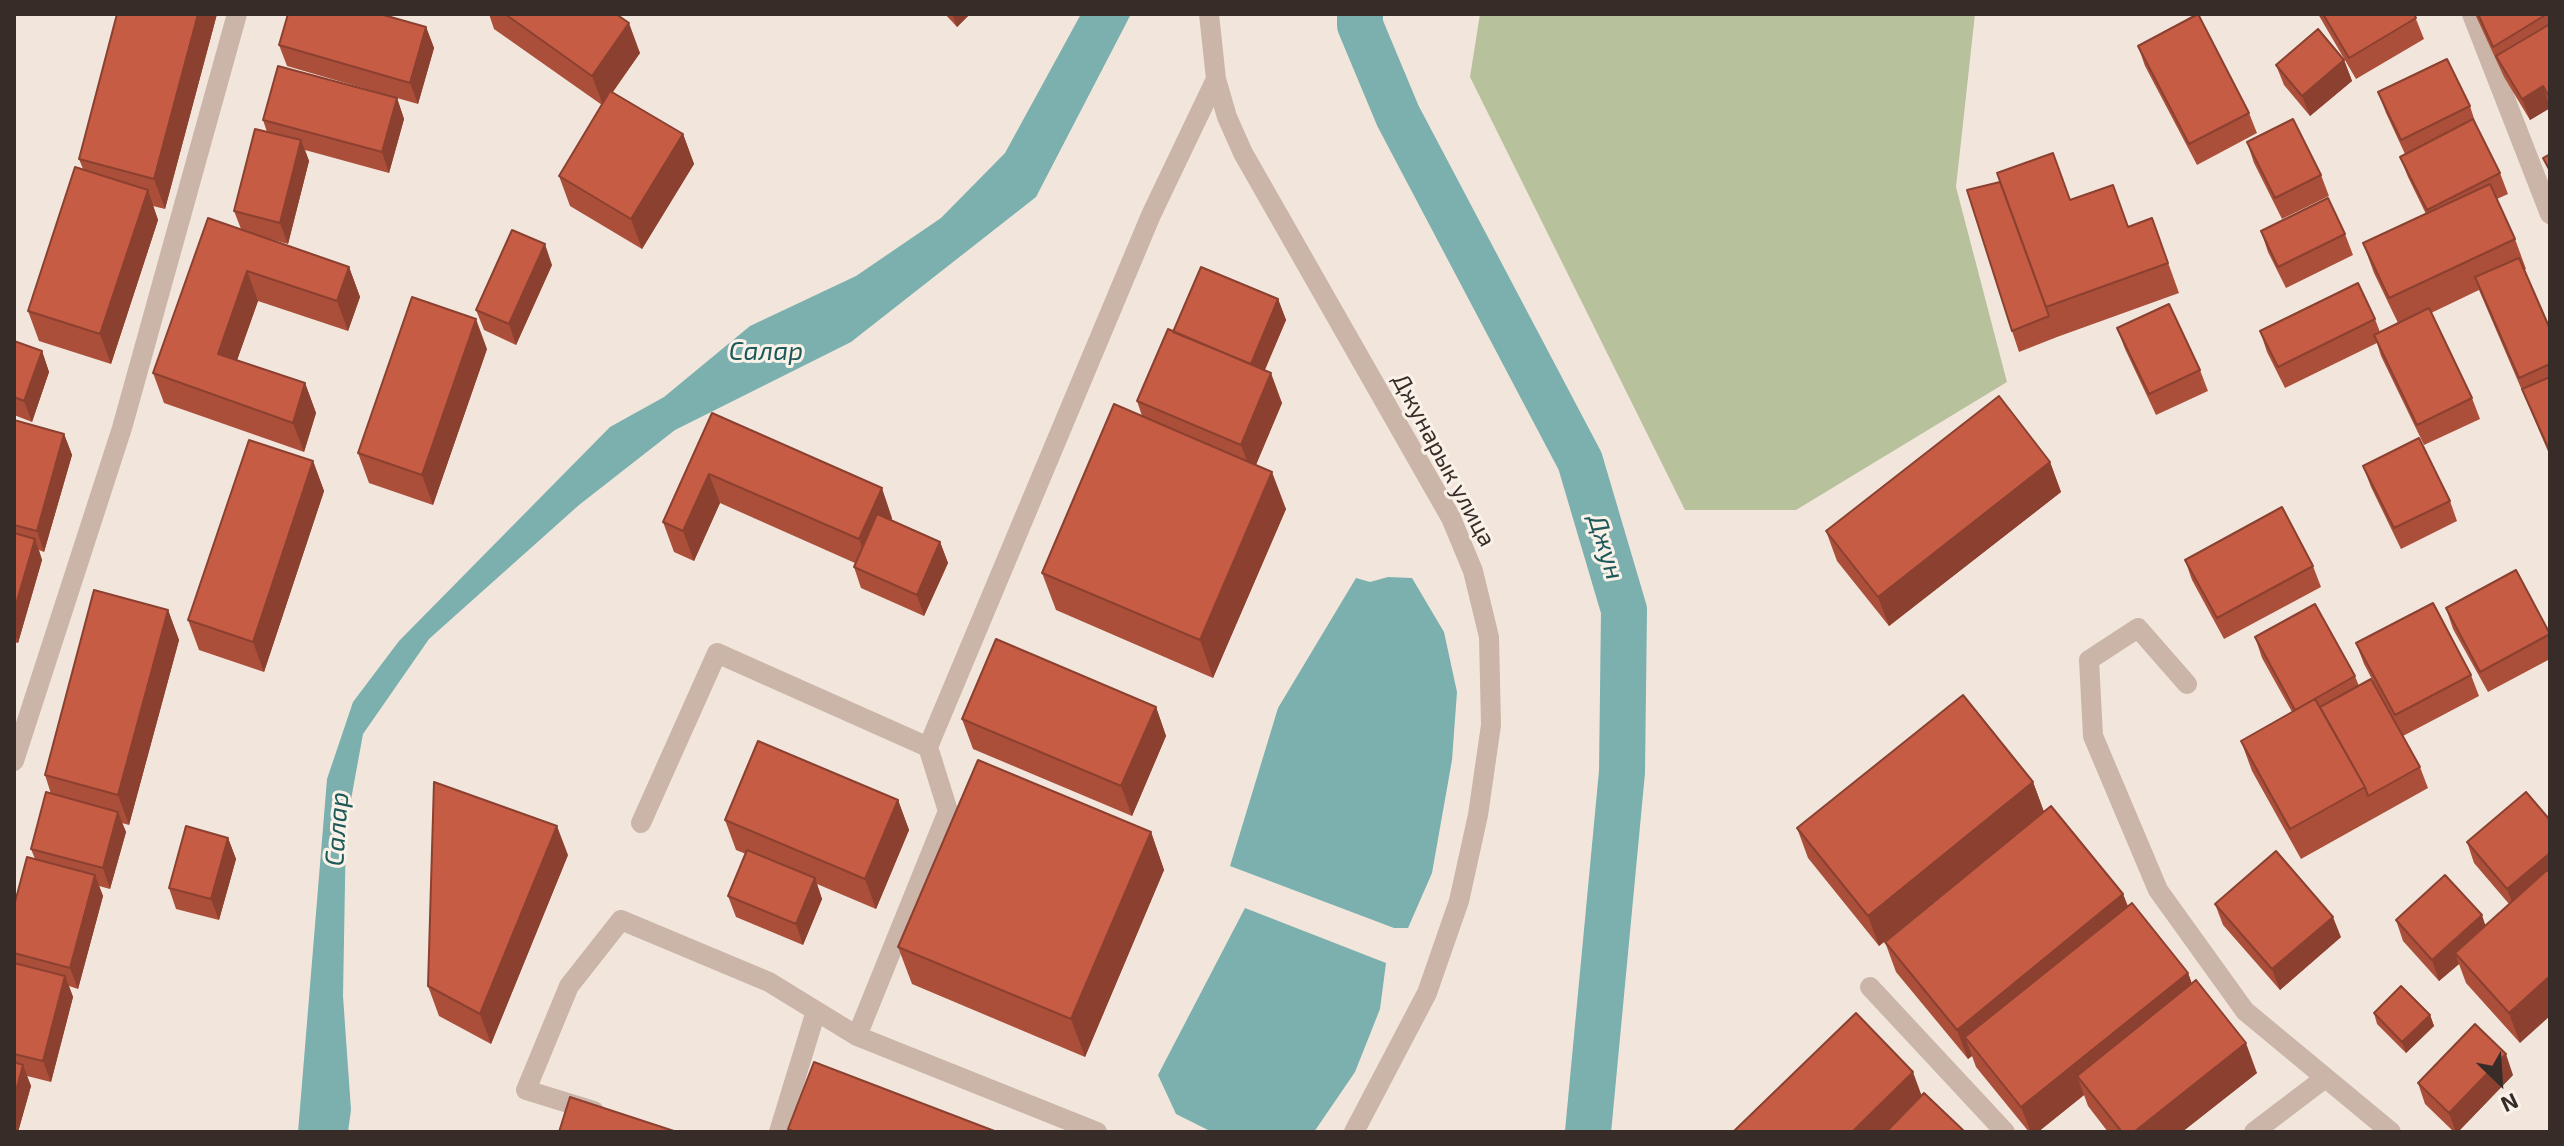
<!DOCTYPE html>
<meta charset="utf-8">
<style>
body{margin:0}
#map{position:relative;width:2564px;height:1146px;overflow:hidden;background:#f2e6dc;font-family:"Exo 2",sans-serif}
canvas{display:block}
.frame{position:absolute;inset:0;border:16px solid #372c28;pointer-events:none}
.north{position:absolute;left:2460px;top:1042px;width:80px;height:80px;-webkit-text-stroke:6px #faf1e8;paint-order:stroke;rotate:155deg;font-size:22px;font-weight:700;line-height:32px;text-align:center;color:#372c28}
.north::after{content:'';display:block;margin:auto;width:28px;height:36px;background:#372c28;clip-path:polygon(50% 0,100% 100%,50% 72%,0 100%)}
</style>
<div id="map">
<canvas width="2564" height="1146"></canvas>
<div class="frame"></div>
<div class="north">N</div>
</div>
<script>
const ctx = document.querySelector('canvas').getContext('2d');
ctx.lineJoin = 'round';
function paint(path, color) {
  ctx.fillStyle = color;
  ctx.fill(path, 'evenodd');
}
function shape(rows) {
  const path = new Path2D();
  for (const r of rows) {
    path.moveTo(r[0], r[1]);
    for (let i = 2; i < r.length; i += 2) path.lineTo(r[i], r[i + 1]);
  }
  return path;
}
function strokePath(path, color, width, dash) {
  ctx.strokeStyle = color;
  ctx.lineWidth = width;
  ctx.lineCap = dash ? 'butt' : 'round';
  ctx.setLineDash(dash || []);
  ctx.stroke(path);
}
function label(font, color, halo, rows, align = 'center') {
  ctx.font = font + ' "Exo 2",sans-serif';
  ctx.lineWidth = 6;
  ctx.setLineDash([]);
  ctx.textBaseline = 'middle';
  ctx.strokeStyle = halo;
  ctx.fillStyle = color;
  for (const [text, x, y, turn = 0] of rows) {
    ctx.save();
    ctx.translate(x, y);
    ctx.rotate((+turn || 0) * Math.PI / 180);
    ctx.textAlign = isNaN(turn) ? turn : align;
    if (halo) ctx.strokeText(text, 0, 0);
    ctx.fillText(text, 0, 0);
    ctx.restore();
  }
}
const green = shape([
 [1480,14,1975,14,1956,187,2007,382,1796,510,1685,510,1470,77]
]);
const water = shape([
 [1081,14,1131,14,1036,197,851,342,675,430,579,505,429,639,363,734,346,827,343,996,351,1110,348,1132,298,1132,327,779,353,702,399,641,610,427,664,397,750,326,856,276,941,218,1005,153],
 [1388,577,1412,578,1444,632,1457,692,1452,760,1432,873,1408,928,1394,928,1230,866,1278,708,1356,578,1370,582],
 [1245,908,1386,963,1380,1009,1355,1072,1314,1132,1212,1132,1176,1114,1158,1075]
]);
const canal = shape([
 [1360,14,1360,25,1398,116,1580,461,1624,610,1622,772,1588,1132]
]);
const minor = shape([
 [1209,14,1216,79,1227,117,1243,153,1451,518,1473,571,1489,637,1491,725,1478,815,1459,901,1427,993,1354,1132],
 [2472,14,2550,214],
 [2187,684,2138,628,2089,660,2093,736,2158,890,2245,1011,2391,1132],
 [928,747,948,811,857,1036,1097,1132],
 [14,761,122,428,237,14],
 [641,823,717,653,928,747,1151,215,1216,79],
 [1870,987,2005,1132],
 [594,1111,526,1090,569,986,621,920,769,982,857,1036],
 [779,1132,816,1011],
 [2254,1132,2325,1078]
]);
const wall = shape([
 [117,14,217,14,165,209,153,206,158,220,111,364,39,341,28,311,83,169,79,159],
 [489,14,616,14,640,53,613,92,683,134,694,164,642,249,570,206,559,176,602,105,494,29],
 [945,14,970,14,957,27],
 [2318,14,2414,14,2424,39,2356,79],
 [2475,14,2550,14,2550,108,2530,120,2504,77],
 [426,27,434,48,418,104,397,98,404,119,389,173,305,150,309,161,288,244,270,239,349,267,360,297,348,331,258,301,237,360,305,383,316,413,304,452,164,403,153,373,241,229,234,211,267,132,263,120,390,96,287,66,279,45],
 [2138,46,2249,113,2257,133,2197,165,2145,66],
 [2344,60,2352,81,2310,116,2284,85,2276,65],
 [2378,92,2470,106,2477,128,2500,173,2508,194,2497,199,2515,239,2526,269,2524,270,2550,329,2550,456,2479,290,2431,313,2472,398,2480,419,2424,445,2381,356,2377,343,2285,388,2267,352,2260,331,2375,319,2380,332,2398,323,2374,273,2363,243,2426,214,2408,177,2400,157,2405,154,2386,113],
 [2247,142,2321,175,2329,196,2282,219,2254,163],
 [2070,200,2128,227,2152,218,2179,293,2057,337,2019,352,2012,331],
 [2261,231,2345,234,2353,255,2286,288,2268,252],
 [552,265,516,345,484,330,476,310],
 [1278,299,1286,320,1265,370,1282,403,1256,465,1286,509,1213,678,1056,610,1042,573,1142,416,1137,401,1173,332],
 [2117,328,2200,370,2208,391,2156,415,2125,349],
 [14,341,42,351,49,372,32,422,14,415],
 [487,349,433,505,369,483,358,453],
 [712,413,892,518,891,521,940,542,948,563,924,616,861,588,854,567,855,563,720,503,694,561,674,552,663,522],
 [14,420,64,434,72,455,44,552,39,550,42,560,18,643,14,642],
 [313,461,324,491,264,672,199,650,188,620],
 [2050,462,2061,492,1889,626,1837,561,1826,531],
 [2363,466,2450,501,2457,521,2401,549,2371,487],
 [2185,560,2313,566,2321,587,2224,639,2192,580],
 [2446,608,2550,634,2550,659,2488,692,2453,629],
 [168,610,179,640,129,825,122,823,126,832,110,889,99,886,103,896,78,989,69,986,73,997,51,1082,27,1076,31,1086,18,1132,14,1132,14,906,35,859,31,849,51,794,45,775],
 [2255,637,2355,676,2359,686,2395,723,2364,664,2356,643,2471,675,2479,696,2403,736,2420,767,2428,788,2301,859,2252,771,2241,741,2292,712,2262,658],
 [1156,707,1166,736,1132,816,973,749,962,719],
 [2033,782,2044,812,2123,894,2128,906,2188,973,2192,984,2257,1073,2182,1132,2108,1132,2088,1106,2084,1095,2038,1132,2029,1132,1976,1067,1972,1056,1968,1059,1896,972,1885,942,2032,822,1879,946,1808,858,1797,828],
 [2526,792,2520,1043,2466,983,2459,964,2439,981,2403,941,2396,920,2486,925,2509,904,2474,863,2467,842],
 [898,800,909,830,876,909,817,884,822,899,803,945,736,917,728,896,746,854,736,850,725,820],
 [1151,832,1164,870,1085,1057,912,984,898,947],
 [228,838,236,859,219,920,176,909,169,888],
 [568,855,491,1044,439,1016,428,986],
 [2215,904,2341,937,2280,990,2223,925],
 [2374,1013,2430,1015,2434,1026,2406,1053,2377,1024],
 [2513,1075,2458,1132,2454,1132,2425,1104,2418,1083]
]);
const shadedWall = shape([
 [198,14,217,14,165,209,154,179],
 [952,14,970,14,957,27],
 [629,23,640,53,603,105,592,76],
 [426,27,434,48,418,104,410,83],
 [2344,60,2352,81,2310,116,2302,96],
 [2543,86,2550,108,2530,120,2522,99],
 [397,98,404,119,389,173,382,152],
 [683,134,694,164,642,249,631,219],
 [301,140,309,161,288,244,280,223],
 [148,190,158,220,111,364,100,334],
 [545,244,552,265,516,345,509,324],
 [349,267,360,297,348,331,337,301],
 [247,271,258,301,229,383,218,354],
 [1278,299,1286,320,1255,392,1248,371],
 [476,319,487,349,433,505,422,475],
 [42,351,49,372,32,422,24,401],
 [1271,373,1282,403,1252,474,1241,445],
 [305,383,316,413,304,452,293,423],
 [64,434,72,455,44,552,37,531],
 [313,461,324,491,264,672,253,642],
 [2050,462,2061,492,1889,626,1878,597],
 [1272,472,1286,509,1213,678,1200,640],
 [709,474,720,503,694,561,683,531],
 [882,488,892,518,870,569,859,539],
 [35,539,42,560,18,643,14,631,14,611],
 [940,542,948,563,924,616,917,595],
 [168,610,179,640,129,825,118,795],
 [1156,707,1166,736,1132,816,1121,786],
 [2033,782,2044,812,1879,946,1868,916],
 [898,800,909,830,876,909,865,879],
 [118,812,126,832,110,889,103,868],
 [557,826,568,855,491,1044,480,1014],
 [1151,832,1164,870,1085,1057,1071,1019],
 [228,838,236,859,219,920,211,899],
 [2550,853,2550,880,2515,910,2507,889],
 [95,875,103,896,78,989,70,968],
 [815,878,822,899,803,945,796,924],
 [2123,894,2134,924,1965,1037,1972,1056,1968,1059,1957,1030],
 [2482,915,2489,936,2455,953,2459,964,2439,981,2432,960],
 [2333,917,2341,937,2280,990,2272,969],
 [2188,973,2199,1003,2077,1076,2084,1095,2038,1132,2031,1132,2021,1107],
 [65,976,73,997,51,1082,43,1061],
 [2550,976,2550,1016,2520,1043,2509,1013],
 [2430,1015,2434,1026,2406,1053,2402,1042],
 [2246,1043,2257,1073,2182,1132,2134,1132],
 [2506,1054,2513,1075,2458,1132,2456,1132,2449,1113],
 [23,1065,31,1086,18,1132,14,1132,14,1098],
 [1913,1072,1924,1102,1893,1132,1852,1132]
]);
const building = shape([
 [117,14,198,14,154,179,79,159,117,14],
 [288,14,380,14,426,27,410,83,279,45,288,14],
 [505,14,616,14,629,23,592,76,505,14],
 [2198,14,2249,113,2189,144,2138,46,2198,14],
 [2323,14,2414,14,2416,18,2349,58,2323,14],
 [2478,14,2547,14,2493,47,2478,14],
 [2550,24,2550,98,2543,86,2522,99,2496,56,2550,24],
 [2318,29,2344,60,2302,96,2276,65,2318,29],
 [2447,59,2470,106,2401,140,2378,92,2447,59],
 [278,66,397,98,382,152,263,120,278,66],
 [610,91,683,134,631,219,559,176,610,91],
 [2293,119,2321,175,2275,198,2247,142,2293,119],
 [2473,119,2500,173,2427,210,2400,157,2473,119],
 [255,129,301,140,280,223,234,211,255,129],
 [2053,153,2070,200,2113,185,2128,227,2152,218,2168,263,2046,307,1997,173,2053,153],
 [2550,154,2550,171,2543,158,2550,154],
 [75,167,148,190,100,334,28,311,75,167],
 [2000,182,2049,316,2012,331,1967,190,2000,182],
 [2490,184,2515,239,2389,298,2363,243,2490,184],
 [2328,198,2345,234,2278,267,2261,231,2328,198],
 [208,218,349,267,337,301,247,271,218,354,305,383,293,423,153,373,208,218],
 [512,230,545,244,509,324,476,310,512,230],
 [2519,258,2550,329,2550,364,2519,378,2475,277,2519,258],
 [1201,267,1278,299,1251,364,1173,332,1201,267],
 [2358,283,2375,319,2278,367,2260,331,2358,283],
 [412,297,476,319,422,475,358,453,412,297],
 [2169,304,2200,370,2149,394,2117,328,2169,304],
 [2429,308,2472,398,2417,425,2374,335,2429,308],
 [1168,329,1271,373,1241,445,1137,401,1168,329],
 [14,341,42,351,24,401,14,397,14,341],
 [2550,377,2550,452,2522,389,2550,377],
 [1999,396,2050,462,1878,597,1826,531,1999,396],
 [1114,404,1272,472,1200,640,1042,573,1114,404],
 [712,413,882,488,859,539,709,474,683,531,663,522,712,413],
 [14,420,64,434,37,531,14,525,14,420],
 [2419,438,2450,501,2394,528,2363,466,2419,438],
 [249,440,313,461,253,642,188,620,249,440],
 [2282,507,2313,566,2217,618,2185,560,2282,507],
 [877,514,940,542,917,595,854,567,877,514],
 [14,533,35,539,14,611,14,533],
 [2516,570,2550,634,2480,672,2446,608,2516,570],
 [94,590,168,610,118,795,45,775,94,590],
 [2433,603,2471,675,2395,715,2356,643,2433,603],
 [2315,604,2355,676,2295,710,2255,637,2315,604],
 [996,639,1156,707,1121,786,962,719,996,639],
 [2371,679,2420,767,2368,796,2365,787,2320,707,2371,679],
 [1963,695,2033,782,1868,916,1797,828,1963,695],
 [2315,699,2365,787,2290,829,2241,741,2315,699],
 [758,741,898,800,865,879,725,820,758,741],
 [978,760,1151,832,1071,1019,898,947,978,760],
 [434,782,557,826,480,1014,428,986,434,782],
 [46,792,118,812,103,868,31,849,46,792],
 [2526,792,2550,820,2550,853,2507,889,2467,842,2526,792],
 [2051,806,2123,894,1957,1030,1885,942,2051,806],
 [186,826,228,838,211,899,169,888,186,826],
 [747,850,815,878,796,924,728,896,747,850],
 [2276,851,2333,917,2272,969,2215,904,2276,851],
 [27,857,95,875,70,968,14,953,14,906,27,857],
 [2547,870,2550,873,2550,976,2509,1013,2455,953,2547,870],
 [2445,875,2482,915,2432,960,2396,920,2445,875],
 [2132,903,2188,973,2021,1107,1965,1037,2132,903],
 [14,963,65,976,43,1061,14,1054,14,963],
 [2196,980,2246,1043,2134,1132,2122,1132,2077,1076,2196,980],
 [2401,986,2430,1015,2402,1042,2374,1013,2401,986],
 [1856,1013,1913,1072,1852,1132,1733,1132,1856,1013],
 [2475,1024,2506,1054,2449,1113,2418,1083,2475,1024],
 [14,1062,23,1065,14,1098,14,1062],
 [814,1062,997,1132,794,1132,788,1129,814,1062],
 [1924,1093,1965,1132,1886,1132,1924,1093],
 [570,1097,677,1132,559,1132,570,1097]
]);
const streetNames = [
 ["Джунарык улица",1444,460,62]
];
const waterNames = [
 ["Салар",766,351],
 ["Джун",1606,547,73],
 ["Салар",337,829,-86]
];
paint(green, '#b7c19c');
paint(water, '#7bb0ae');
strokePath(canal, '#7bb0ae', 46);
strokePath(minor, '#cab5a8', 20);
paint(wall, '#ab4f3b');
paint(shadedWall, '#8b4030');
paint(building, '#c75c45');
strokePath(building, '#8b4030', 2);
label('24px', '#372c28', '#faf1e8', streetNames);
label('italic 26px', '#1d5959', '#faf1e8', waterNames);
</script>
